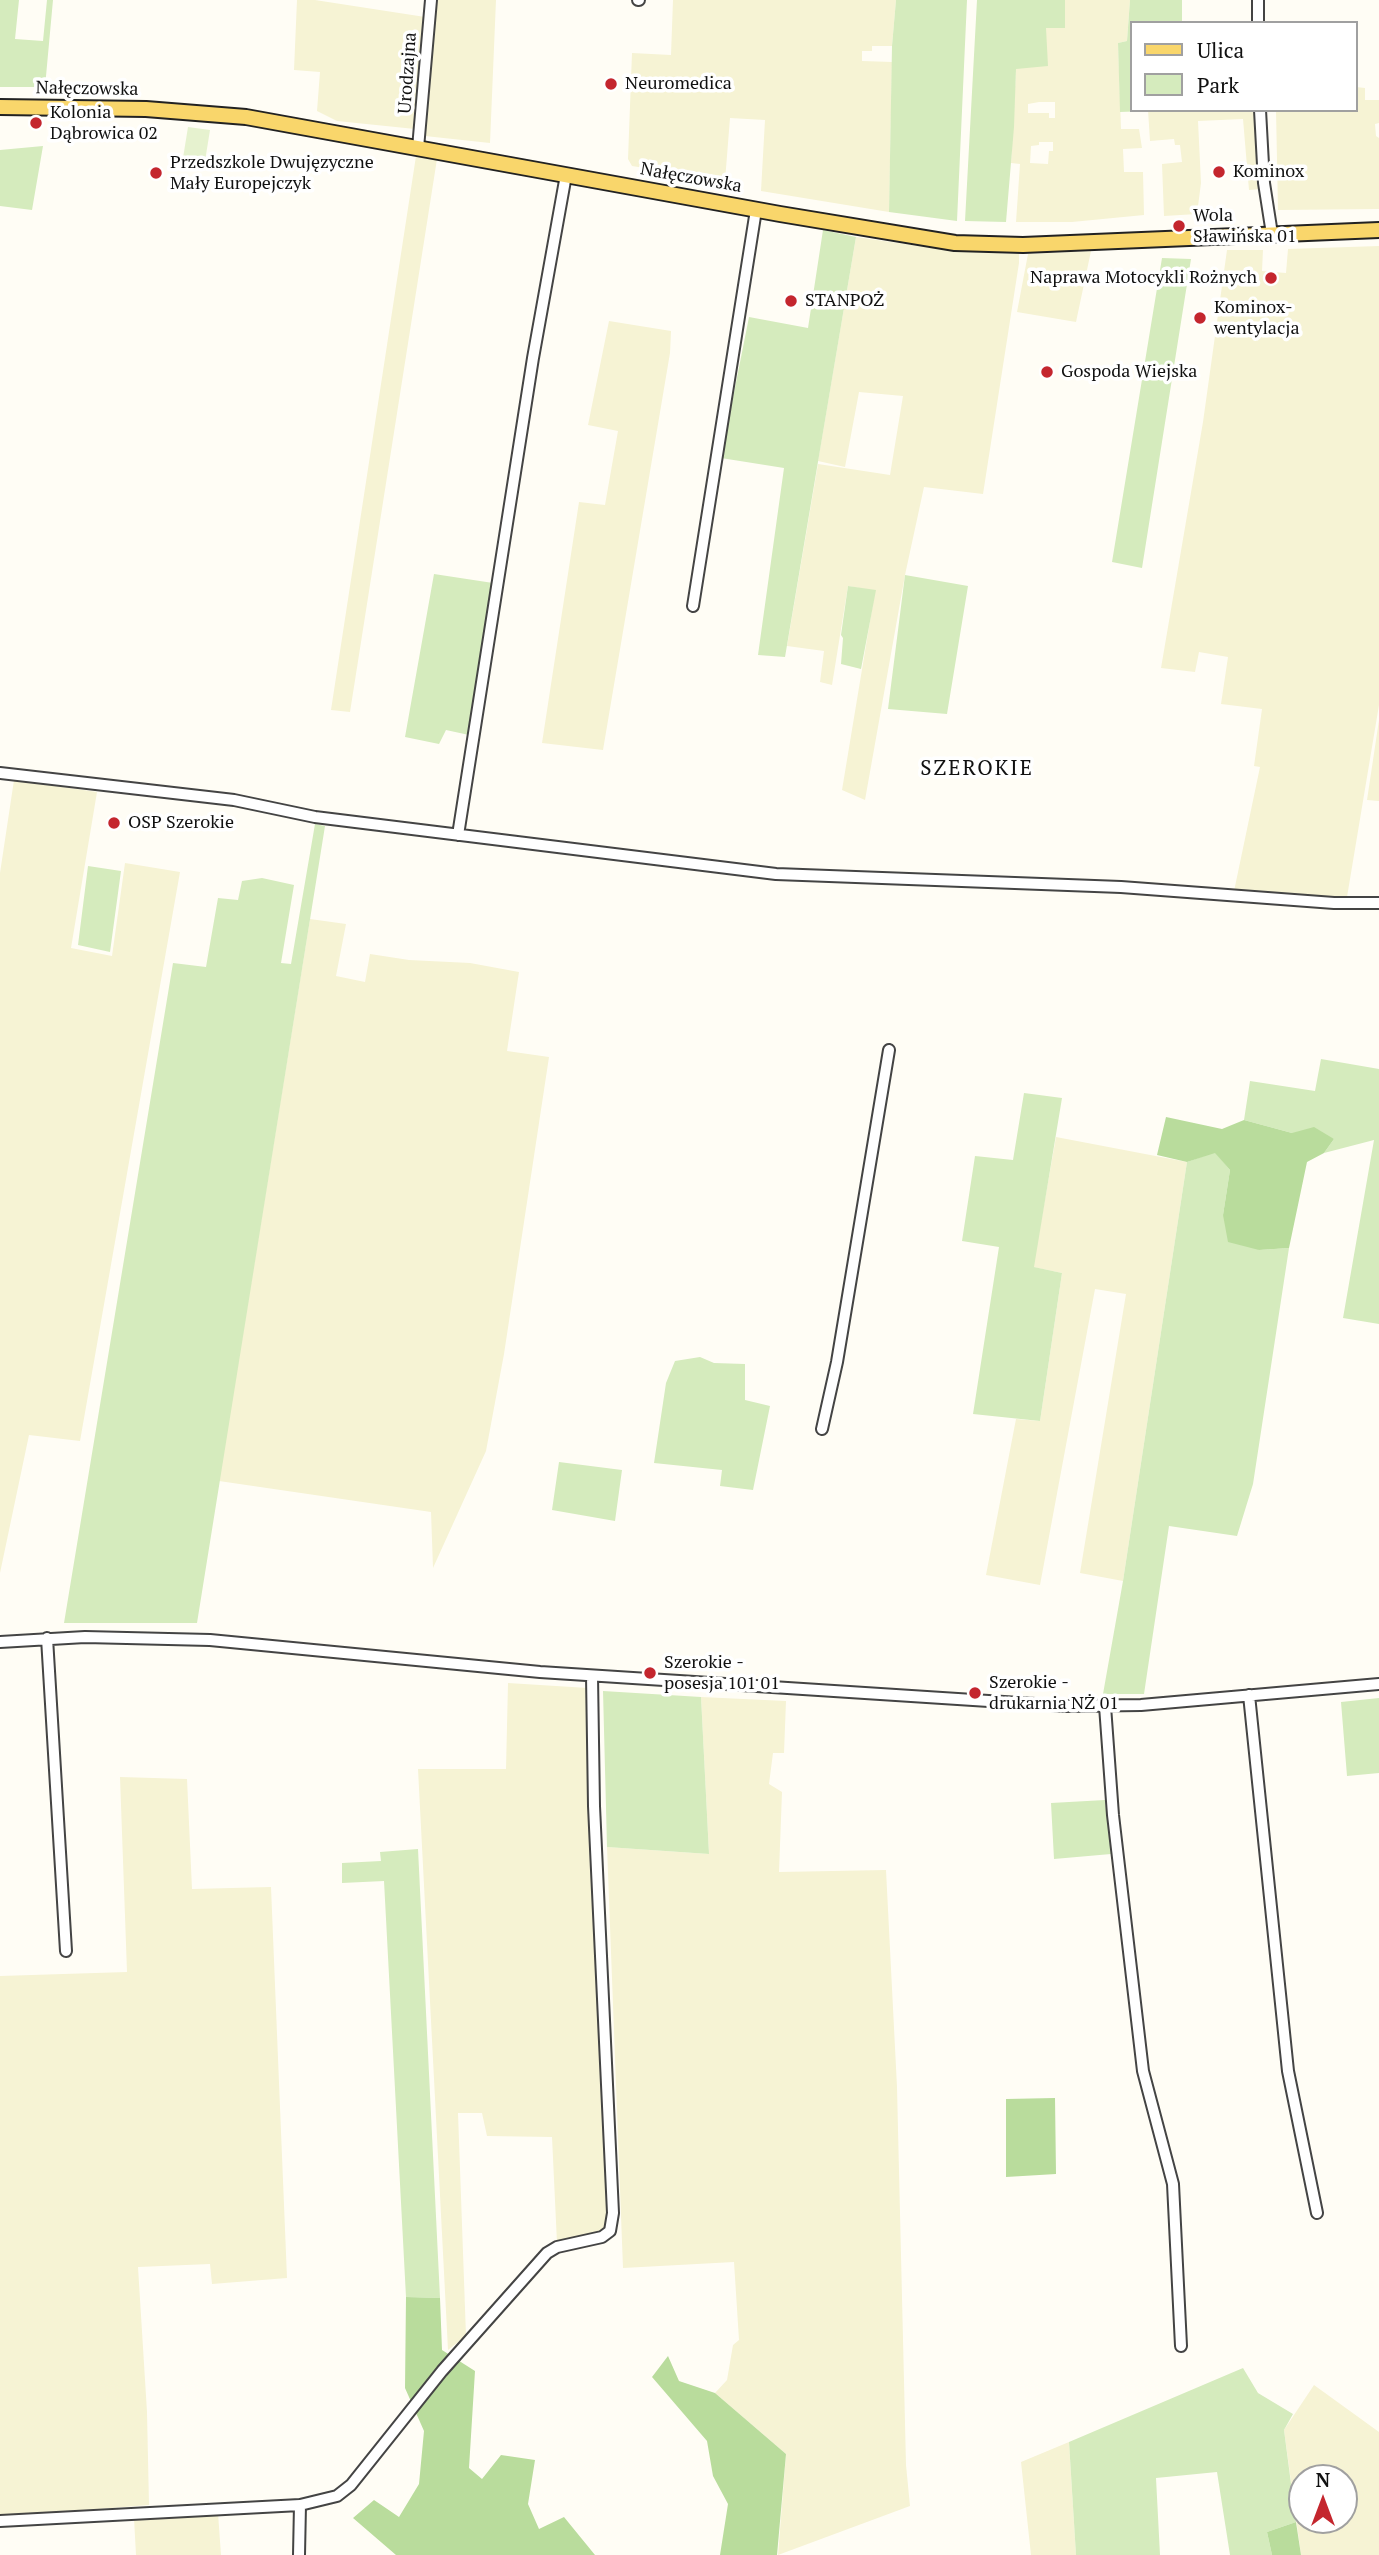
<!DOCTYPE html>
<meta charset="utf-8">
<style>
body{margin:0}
#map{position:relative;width:1379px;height:2555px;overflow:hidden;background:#fffdf5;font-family:"PT Serif",serif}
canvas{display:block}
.legend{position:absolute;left:1130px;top:21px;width:228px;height:91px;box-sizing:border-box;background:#fff;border:2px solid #a0a0a0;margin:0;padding:9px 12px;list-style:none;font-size:21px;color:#111}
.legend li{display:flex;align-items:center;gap:14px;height:35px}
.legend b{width:35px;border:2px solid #a0a0a0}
.north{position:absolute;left:1288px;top:2464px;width:70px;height:70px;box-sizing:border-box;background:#fff;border:2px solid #a0a0a0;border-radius:50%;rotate:0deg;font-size:19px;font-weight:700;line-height:28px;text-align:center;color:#111}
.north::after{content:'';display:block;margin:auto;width:24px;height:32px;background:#c4262e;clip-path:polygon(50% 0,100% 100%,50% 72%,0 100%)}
</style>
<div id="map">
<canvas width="1379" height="2555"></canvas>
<ul class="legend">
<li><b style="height:9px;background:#f9d66b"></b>Ulica</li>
<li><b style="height:19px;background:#d5ebbd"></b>Park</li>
</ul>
<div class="north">N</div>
</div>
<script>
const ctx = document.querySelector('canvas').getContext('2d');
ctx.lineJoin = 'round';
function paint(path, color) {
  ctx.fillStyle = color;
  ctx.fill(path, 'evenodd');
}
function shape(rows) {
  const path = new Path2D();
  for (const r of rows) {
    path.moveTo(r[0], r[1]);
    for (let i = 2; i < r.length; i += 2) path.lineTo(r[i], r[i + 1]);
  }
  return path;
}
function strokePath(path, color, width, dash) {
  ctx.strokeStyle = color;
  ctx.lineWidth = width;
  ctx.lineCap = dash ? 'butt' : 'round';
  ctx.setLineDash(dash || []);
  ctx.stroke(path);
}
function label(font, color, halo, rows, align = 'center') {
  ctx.font = font + ' "PT Serif",serif';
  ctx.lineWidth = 7;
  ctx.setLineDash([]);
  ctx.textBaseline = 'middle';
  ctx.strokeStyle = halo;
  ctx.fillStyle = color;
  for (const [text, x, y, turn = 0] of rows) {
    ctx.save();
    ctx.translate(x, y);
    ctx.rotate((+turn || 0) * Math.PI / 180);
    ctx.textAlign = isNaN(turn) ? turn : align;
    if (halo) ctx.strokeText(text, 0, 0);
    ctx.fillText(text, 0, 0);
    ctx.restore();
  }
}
const farmland = shape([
 [297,0,315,0,425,17,415,129,337,121,317,111,320,72,294,70],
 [434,0,496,0,490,143,425,136],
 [673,0,896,0,892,46,872,46,872,51,862,51,862,61,892,62,889,212,761,191,765,120,730,118,725,181,632,166,628,159,632,53,671,55],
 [1065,0,1130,0,1127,41,1118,43,1121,129,1139,129,1142,148,1123,149,1124,172,1143,172,1144,215,1072,222,1016,222,1020,164,1011,163,1016,69,1045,28,1065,27],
 [1039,102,1055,102,1055,118,1049,118,1049,113,1028,113,1028,104],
 [1039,142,1053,142,1053,151,1049,151,1048,164,1030,163,1031,146,1039,145],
 [1356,87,1365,88,1365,100,1379,100,1379,123,1375,124,1376,136,1379,138,1379,209,1278,210,1276,110,1356,110],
 [1148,110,1256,110,1261,189,1249,190,1243,119,1198,121,1201,183,1197,214,1164,216,1162,164,1182,162,1180,145,1175,145,1174,139,1150,141],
 [416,156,437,159,350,712,331,710],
 [856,237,954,251,1019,254,1019,263,983,494,924,487,905,575,865,800,842,790,875,591,848,586,832,685,820,682,824,651,787,646,818,464,890,475,903,396,859,392,845,467,818,461],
 [1379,246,1379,705,1346,903,1233,896,1260,767,1254,766,1262,709,1221,704,1228,657,1199,652,1195,672,1161,668,1203,422,1227,250,1263,250,1262,271,1286,273,1288,249],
 [1091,251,1076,322,1017,312,1028,254],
 [609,321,671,331,670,353,603,750,542,743,579,502,605,505,618,431,588,425],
 [1379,720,1379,801,1367,800],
 [14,780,97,792,71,948,112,956,125,863,180,872,80,1441,29,1435,0,1573,0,873],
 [310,919,346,924,336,976,365,982,370,954,409,960,470,963,519,972,507,1051,549,1057,504,1354,486,1451,433,1568,431,1512,219,1481],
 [1056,1137,1187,1162,1123,1581,1080,1573,1126,1294,1095,1289,1040,1585,986,1575,1016,1419,1040,1421,1062,1273,1033,1267],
 [508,1683,588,1688,609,2223,596,2234,557,2243,552,2137,487,2136,482,2113,458,2113,466,2336,448,2350,418,1769,506,1769],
 [701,1697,786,1701,784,1753,773,1753,769,1784,782,1792,779,1872,886,1870,897,2087,906,2465,910,2506,778,2555,786,2454,715,2393,727,2380,733,2345,739,2340,734,2262,623,2268,607,1847,709,1854],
 [120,1777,187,1779,192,1889,271,1887,287,2278,212,2284,210,2264,138,2267,147,2412,149,2505,0,2517,0,1976,127,1972],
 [1314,2385,1379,2432,1379,2555,1301,2555,1284,2430],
 [1302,2478,1344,2478,1344,2520,1302,2520],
 [1069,2442,1076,2555,1031,2555,1021,2462],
 [218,2513,221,2555,136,2555,134,2518]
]);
const green = shape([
 [0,0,19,0,15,39,43,41,47,0,53,0,45,87,0,87],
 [896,0,967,0,957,221,889,212,892,46],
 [977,0,1065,0,1065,28,1046,28,1048,66,1016,69,1014,127,1006,222,965,221],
 [1130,0,1182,0,1182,23,1132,23,1132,110,1148,111,1120,112,1118,43,1127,41],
 [43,146,32,210,0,206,0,150],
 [823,230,856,237,785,657,758,655,784,468,721,458,749,317,808,328],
 [1162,258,1191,259,1142,568,1112,562],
 [434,574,493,583,469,735,446,730,439,744,405,737],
 [905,575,968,586,947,714,888,709],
 [848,586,876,590,861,669,841,664,843,638,841,635],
 [315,824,325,826,197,1623,64,1623,173,963,206,967,218,898,238,900,242,881,262,878,294,885,281,963,291,964],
 [88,866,121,871,110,952,78,945],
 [1321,1059,1379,1069,1379,1324,1343,1318,1374,1140,1324,1153,1334,1139,1292,1133,1244,1120,1250,1081,1315,1091],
 [1024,1093,1062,1098,1034,1267,1062,1273,1040,1421,973,1414,999,1247,962,1241,975,1156,1013,1160],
 [1215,1152,1230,1170,1223,1215,1259,1250,1289,1248,1253,1484,1237,1536,1169,1526,1144,1694,1103,1694,1123,1581,1187,1162],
 [700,1357,714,1363,745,1364,745,1400,770,1406,753,1490,720,1486,722,1470,654,1463,666,1383,675,1361],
 [559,1462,622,1470,615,1521,552,1510],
 [603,1691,701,1697,709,1854,607,1847],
 [1379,1698,1379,1773,1347,1776,1341,1702],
 [1105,1800,1111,1854,1054,1859,1051,1803],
 [418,1849,440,2298,406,2297,384,1881,342,1883,342,1863,381,1861,380,1852],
 [1243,2368,1258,2393,1293,2414,1284,2430,1296,2522,1267,2532,1272,2555,1230,2555,1217,2472,1156,2478,1160,2555,1076,2555,1069,2442]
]);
const forest = shape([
 [1166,1117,1222,1129,1244,1120,1292,1133,1314,1127,1334,1139,1324,1153,1307,1162,1289,1248,1259,1250,1228,1242,1223,1215,1230,1170,1215,1153,1187,1162,1157,1155],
 [1055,2098,1056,2174,1006,2177,1006,2099],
 [406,2297,440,2298,442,2350,475,2371,469,2468,482,2479,501,2455,535,2460,528,2504,539,2529,564,2517,595,2555,396,2555,353,2518,374,2500,399,2517,419,2484,424,2431,405,2388],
 [668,2356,679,2381,715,2393,786,2454,777,2555,720,2555,728,2504,713,2476,707,2441,652,2377],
 [1296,2522,1301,2555,1272,2555,1267,2532]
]);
const pitch = shape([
 [188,127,210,130,205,161,183,158]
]);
const minor = shape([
 [638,0,639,0],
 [1258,0,1258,23],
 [1260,110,1264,183,1272,234],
 [418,148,431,0],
 [693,606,756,210],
 [0,773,234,800,315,817,776,874,1121,887,1334,903,1379,903],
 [458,835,533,358,566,175],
 [822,1429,837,1362,889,1050],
 [47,1638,66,1951],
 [0,1642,85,1637,210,1640,540,1672,1066,1706,1141,1705,1379,1684],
 [1249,1695,1288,2071,1317,2213],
 [1105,1706,1113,1815,1143,2071,1173,2184,1181,2346],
 [0,2521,300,2505],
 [299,2555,300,2505,337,2496,351,2485,442,2371,547,2253,557,2247,602,2237,610,2231,613,2213,594,1806,592,1676]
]);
const major = shape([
 [0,107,146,109,246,117,780,214,955,243,1023,245,1379,230]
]);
const markers = [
 [611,84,7,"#c4262e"],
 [36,123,7,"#c4262e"],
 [1219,172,7,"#c4262e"],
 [156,173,7,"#c4262e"],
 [1179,226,7,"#c4262e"],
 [1271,278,7,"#c4262e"],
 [791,301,7,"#c4262e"],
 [1200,318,7,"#c4262e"],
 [1047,372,7,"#c4262e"],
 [114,823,7,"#c4262e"],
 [650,1673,7,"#c4262e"],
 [975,1693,7,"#c4262e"]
];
const streetNames = [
 ["Urodzajna",408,73,-86],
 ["Nałęczowska",87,89,1],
 ["Nałęczowska",691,178,10]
];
const poiNames = [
 ["Neuromedica",625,84],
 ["Kolonia",50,113],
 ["Dąbrowica 02",50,134],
 ["Przedszkole Dwujęzyczne",170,163],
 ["Mały Europejczyk",170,184],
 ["Kominox",1233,172],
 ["Wola",1193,216],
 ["Sławińska 01",1193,237],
 ["Naprawa Motocykli Rożnych",1257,278,"right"],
 ["STANPOŻ",805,301],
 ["Kominox-",1214,308],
 ["wentylacja",1214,329],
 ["Gospoda Wiejska",1061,372],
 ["OSP Szerokie",128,823],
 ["Szerokie -",664,1663],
 ["posesja 101 01",664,1684],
 ["Szerokie -",989,1683],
 ["drukarnia NŻ 01",989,1704]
];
const quarterNames = [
 ["SZEROKIE",977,769]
];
paint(farmland, '#f6f3d4');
paint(green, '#d5ebbd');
paint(forest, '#b9dc9c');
paint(pitch, '#e6f2cf');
strokePath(minor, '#444', 14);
strokePath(major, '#222', 18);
strokePath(minor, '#fff', 10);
strokePath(major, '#f9d66b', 14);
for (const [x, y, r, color] of markers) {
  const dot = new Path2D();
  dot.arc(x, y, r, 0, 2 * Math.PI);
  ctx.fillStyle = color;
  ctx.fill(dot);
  strokePath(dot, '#fff', 2.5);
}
label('18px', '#111', '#fff', streetNames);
label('18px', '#111', '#fff', poiNames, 'left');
ctx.letterSpacing = '2px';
label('21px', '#111', '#fff', quarterNames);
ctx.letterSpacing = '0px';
</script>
